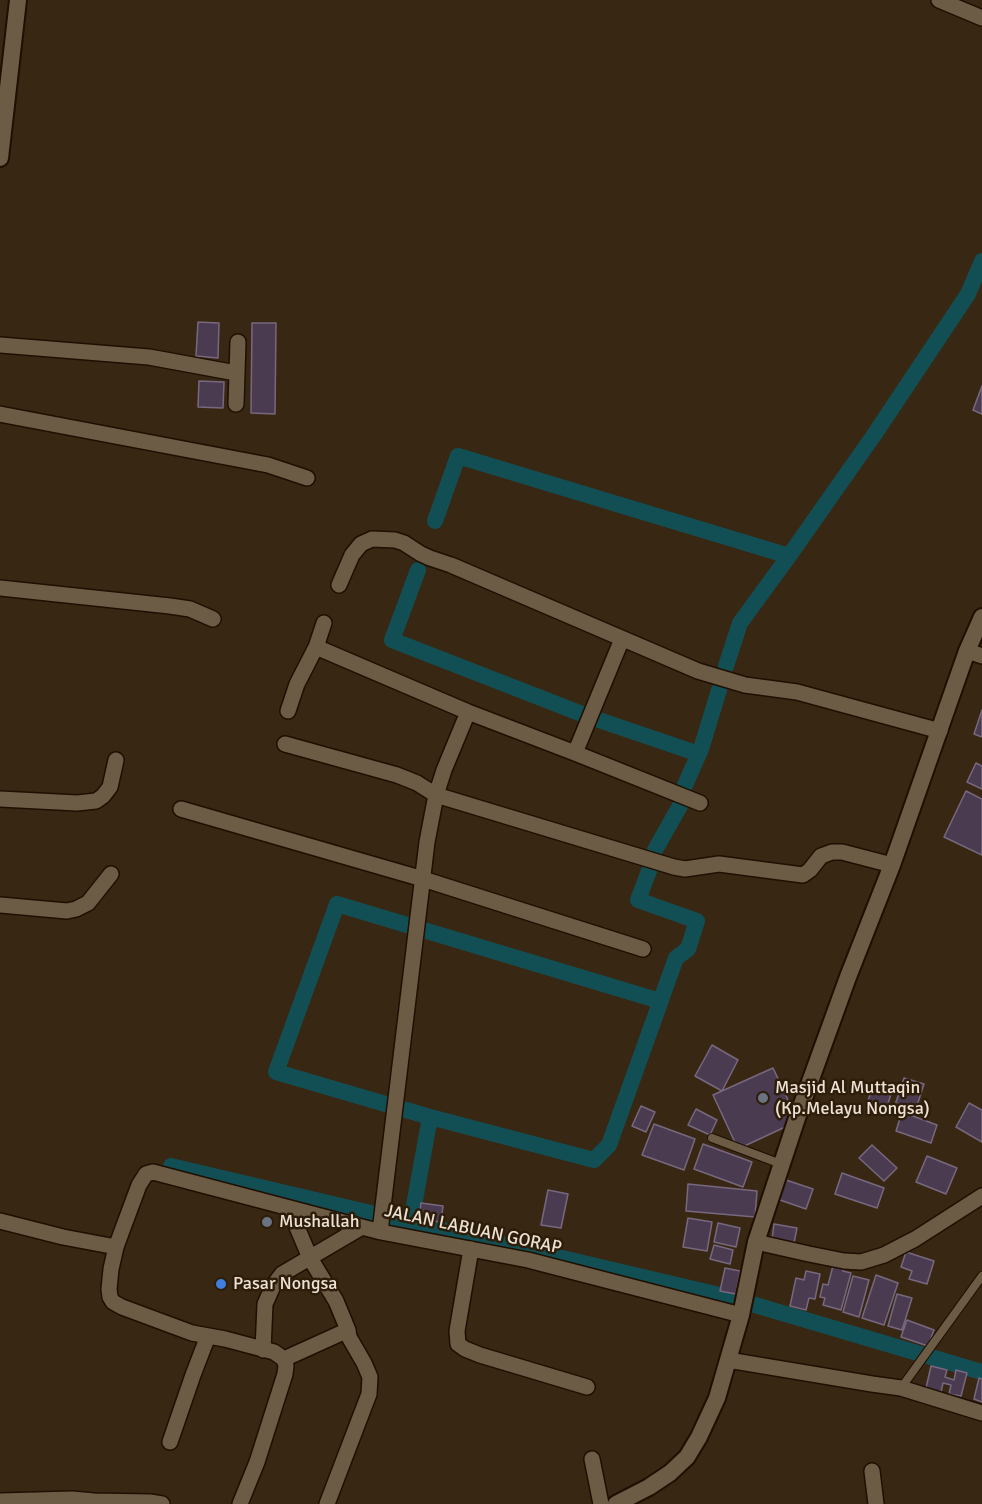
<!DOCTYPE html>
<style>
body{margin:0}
canvas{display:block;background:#372713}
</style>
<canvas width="982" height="1504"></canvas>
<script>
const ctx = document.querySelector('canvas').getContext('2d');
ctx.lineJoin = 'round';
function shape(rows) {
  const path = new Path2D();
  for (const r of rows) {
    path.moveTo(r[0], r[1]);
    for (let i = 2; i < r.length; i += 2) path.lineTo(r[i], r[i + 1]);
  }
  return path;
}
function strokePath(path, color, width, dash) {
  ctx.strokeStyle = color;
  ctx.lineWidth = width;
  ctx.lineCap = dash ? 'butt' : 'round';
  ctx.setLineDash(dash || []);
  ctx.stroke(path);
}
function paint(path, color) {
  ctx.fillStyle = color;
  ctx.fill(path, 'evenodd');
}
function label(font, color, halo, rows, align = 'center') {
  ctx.font = font + ' Signika,sans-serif';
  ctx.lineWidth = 5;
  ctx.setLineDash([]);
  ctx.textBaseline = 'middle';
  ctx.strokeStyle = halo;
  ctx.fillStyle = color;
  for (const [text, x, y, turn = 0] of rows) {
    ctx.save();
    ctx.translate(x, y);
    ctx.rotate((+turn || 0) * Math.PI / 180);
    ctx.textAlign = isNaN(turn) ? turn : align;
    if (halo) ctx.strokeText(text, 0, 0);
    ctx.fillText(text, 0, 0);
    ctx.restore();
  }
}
const canal = shape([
 [435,521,458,456,789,556],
 [418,570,392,640,582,714],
 [726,666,740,623,789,556,874,435,968,294,982,261],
 [599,720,699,754],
 [685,785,701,749,719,690],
 [655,850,681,804],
 [430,1117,276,1072,337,904,660,1001],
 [171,1166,728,1297,982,1372],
 [411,1222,430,1117,594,1160,609,1145,676,958,688,949,697,921,638,900,649,871]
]);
const building = shape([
 [198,322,219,323,218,358,196,356,198,322],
 [252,323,276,323,275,414,251,413,252,323],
 [199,381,224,382,223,408,198,407,199,381],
 [982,386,982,414,973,410,982,386],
 [982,710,982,737,974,734,982,710],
 [976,763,982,766,982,789,967,782,976,763],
 [966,791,982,799,982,855,944,837,966,791],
 [712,1045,738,1060,722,1091,695,1076,712,1045],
 [773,1068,798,1121,738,1149,713,1095,773,1068],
 [904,1078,924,1084,914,1115,894,1108,904,1078],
 [872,1088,891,1094,886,1110,867,1104,872,1088],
 [969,1103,982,1110,982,1142,956,1127,969,1103],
 [641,1106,655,1112,646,1132,632,1126,641,1106],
 [696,1109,717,1120,710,1135,688,1125,696,1109],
 [902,1112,937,1125,931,1143,896,1131,902,1112],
 [654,1124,695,1139,684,1170,642,1155,654,1124],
 [703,1144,752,1162,743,1187,694,1169,703,1144],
 [872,1145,897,1168,884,1181,859,1158,872,1145],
 [927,1156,957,1168,946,1194,916,1182,927,1156],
 [842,1173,884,1188,877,1208,835,1194,842,1173],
 [783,1179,813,1189,806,1209,777,1199,783,1179],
 [688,1184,757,1191,755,1217,686,1211,688,1184],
 [548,1190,568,1194,561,1228,541,1225,548,1190],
 [421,1203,443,1206,441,1222,419,1219,421,1203],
 [688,1218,712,1222,707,1251,683,1247,688,1218],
 [718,1223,740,1228,736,1247,714,1242,718,1223],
 [774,1224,797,1228,794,1243,772,1239,774,1224],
 [714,1245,733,1250,730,1264,710,1259,714,1245],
 [906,1252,934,1261,927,1284,909,1279,912,1271,901,1267,906,1252],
 [834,1262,844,1265,843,1271,851,1273,841,1310,823,1305,825,1298,820,1297,823,1284,828,1285,834,1262],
 [725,1268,740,1271,736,1294,720,1291,725,1268],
 [806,1271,820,1274,815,1299,809,1298,806,1310,790,1306,796,1278,804,1280,806,1271],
 [876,1275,898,1283,884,1325,862,1318,876,1275],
 [853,1276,869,1280,859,1317,843,1312,853,1276],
 [897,1294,912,1298,902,1330,888,1326,897,1294],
 [907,1320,934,1330,928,1346,901,1337,907,1320],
 [931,1366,947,1370,945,1377,954,1380,956,1370,967,1373,961,1396,949,1394,951,1385,943,1383,941,1392,926,1388,931,1366],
 [979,1378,982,1379,982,1402,974,1399,979,1378]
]);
const service = shape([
 [712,1138,781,1164],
 [901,1388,982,1276]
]);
const minor = shape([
 [939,0,982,18],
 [0,345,149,357,236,373],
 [236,404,238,342],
 [0,414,268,465,307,478],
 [339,585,352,555,361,544,372,539,395,540,404,543,421,554,430,558,451,565,698,671,745,685,797,692,940,731],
 [0,588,170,606,190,609,213,619],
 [316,647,468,712,575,753,700,803],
 [967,651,982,656],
 [288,711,297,684,316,647,324,623],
 [285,744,397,775,417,783,436,795,674,867,685,869,719,864,803,875,810,870,821,856,832,852,842,852,892,865],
 [575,753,622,639],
 [0,799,77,803,96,801,103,796,110,787,116,760],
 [181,809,423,879,643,949],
 [0,905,67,911,76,909,88,903,111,874],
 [289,1208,310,1258,336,1301,348,1330,349,1337,364,1363,370,1377,369,1394,327,1504],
 [0,1221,63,1237,116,1247,123,1228,139,1185,146,1174,153,1172,381,1232,528,1260,741,1315],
 [381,1232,381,1223,427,842,436,795,444,770,468,712],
 [756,1242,809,1254,844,1261,861,1262,884,1255,915,1239,982,1196],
 [116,1247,111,1269,109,1289,110,1297,113,1302,122,1307,192,1333,225,1339,274,1352,284,1359,286,1366,285,1374,257,1462,240,1504],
 [471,1249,457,1331,458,1344,465,1349,480,1355,587,1387],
 [263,1350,265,1304,273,1286,282,1274,362,1227],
 [284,1359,348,1330],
 [728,1360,872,1384,901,1388,982,1413],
 [170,1442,193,1375,208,1336],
 [592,1459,601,1504],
 [872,1471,876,1504],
 [0,1501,72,1499,94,1501,150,1502,162,1504]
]);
const tertiary = shape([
 [616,1504,649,1487,670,1473,687,1457,699,1437,717,1398,741,1315,756,1242,798,1115,848,977,892,865,967,651,982,617]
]);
const secondary = shape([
 [0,158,18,0]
]);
const markers = [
 [763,1098,6,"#6b7280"],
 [267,1222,6,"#6b7280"],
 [221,1284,6,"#3f7fe0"]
];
const poiNames = [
 ["Masjid Al Muttaqin",775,1088],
 ["(Kp.Melayu Nongsa)",775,1109],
 ["Mushallah",279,1222],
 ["Pasar Nongsa",233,1284]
];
const streetNames = [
 ["JALAN LABUAN GORAP",473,1230,12]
];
strokePath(canal, '#124f54', 16);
paint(building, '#4a3b50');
strokePath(building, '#78687f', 1.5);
strokePath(service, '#1e0f00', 10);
strokePath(minor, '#1e0f00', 18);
strokePath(tertiary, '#1e0f00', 20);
strokePath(secondary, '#1e0f00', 20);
strokePath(service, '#6c5b45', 8);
strokePath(minor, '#6c5b45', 15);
strokePath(tertiary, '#6c5b45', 16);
strokePath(secondary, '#6c5b45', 16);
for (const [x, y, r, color] of markers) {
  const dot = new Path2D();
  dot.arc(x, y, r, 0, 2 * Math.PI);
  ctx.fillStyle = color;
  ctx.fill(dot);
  strokePath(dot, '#2d1d09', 2);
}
label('18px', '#ede2d6', '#2d1d09', poiNames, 'left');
label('18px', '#ede2d6', '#2d1d09', streetNames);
</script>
